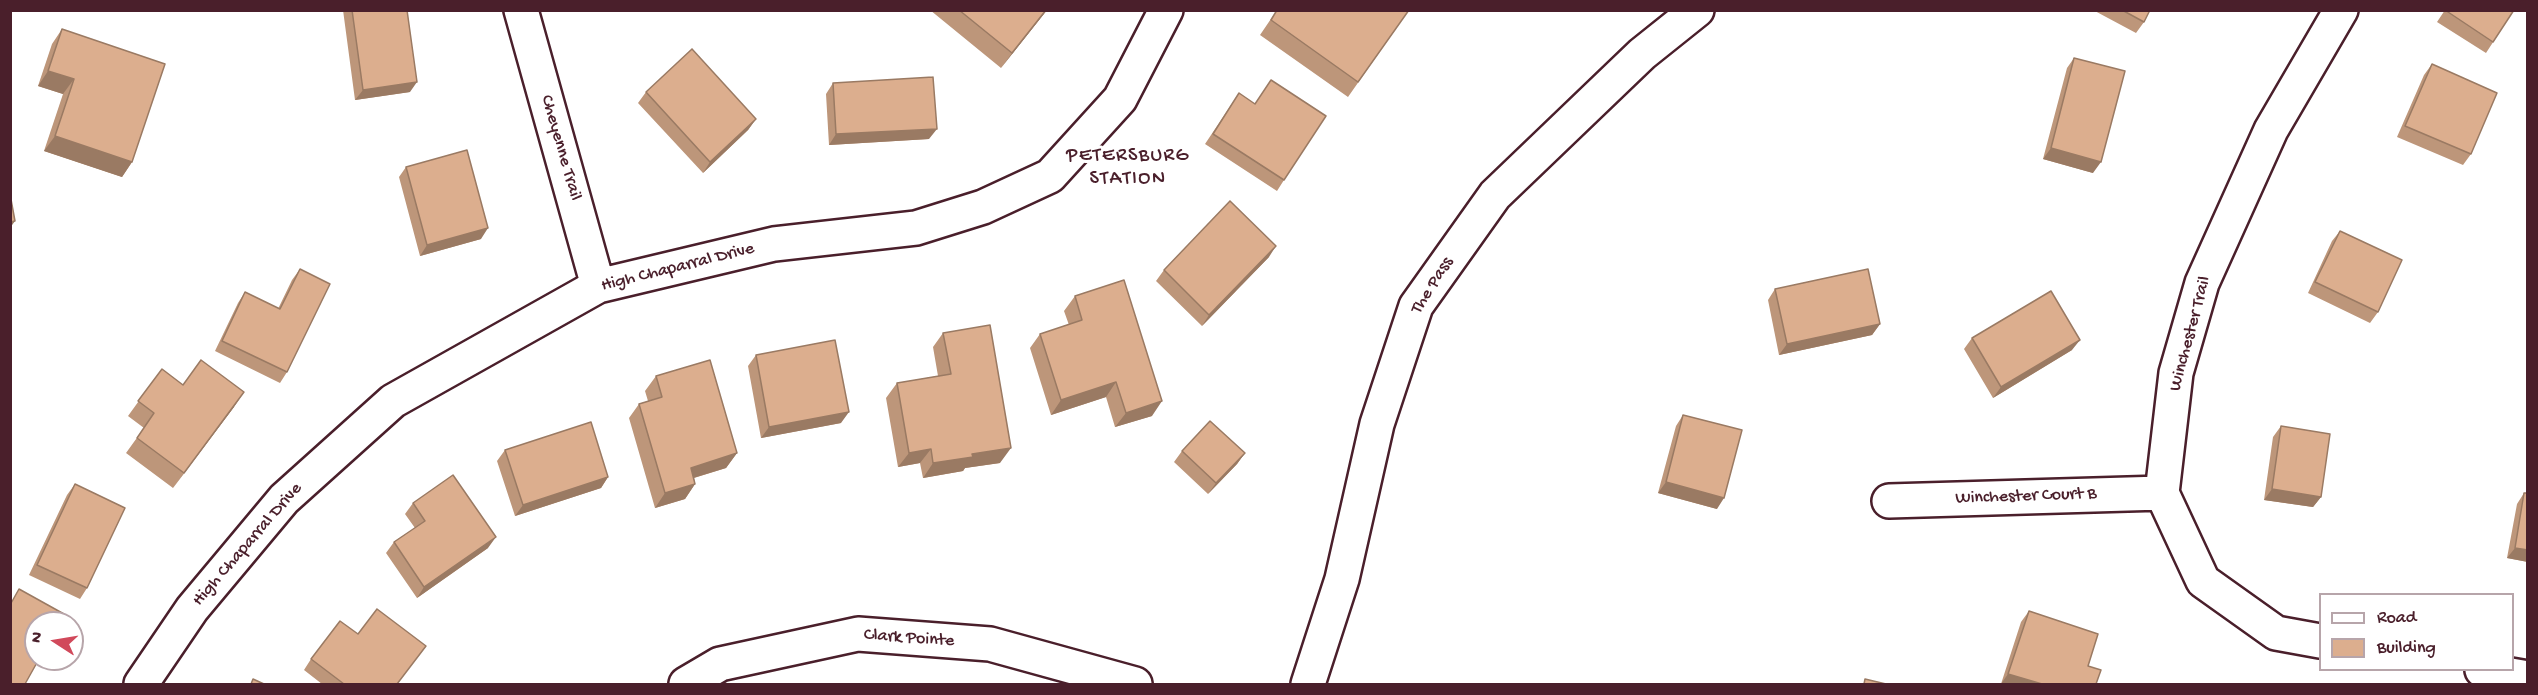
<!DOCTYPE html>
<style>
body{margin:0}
#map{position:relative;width:2538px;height:695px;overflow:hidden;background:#fff;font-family:"Gochi Hand",sans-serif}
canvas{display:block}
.frame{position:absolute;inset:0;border:12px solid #4a1f2b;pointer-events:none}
.legend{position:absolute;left:2319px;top:593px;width:195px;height:78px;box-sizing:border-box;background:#fff;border:2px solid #b7a5aa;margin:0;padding:8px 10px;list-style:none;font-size:18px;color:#4a1f2b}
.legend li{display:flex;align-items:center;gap:12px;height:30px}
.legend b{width:30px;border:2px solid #b7a5aa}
.north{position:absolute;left:24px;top:611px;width:60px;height:60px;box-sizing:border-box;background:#fff;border:2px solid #b7a5aa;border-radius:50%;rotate:282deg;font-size:16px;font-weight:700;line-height:24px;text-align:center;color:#4a1f2b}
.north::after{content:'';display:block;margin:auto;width:21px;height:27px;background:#d1495b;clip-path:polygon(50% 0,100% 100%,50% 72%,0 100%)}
</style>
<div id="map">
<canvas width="2538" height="695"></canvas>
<div class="frame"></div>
<ul class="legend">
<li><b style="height:8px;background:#fff"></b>Road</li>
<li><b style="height:16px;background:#dcae8e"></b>Building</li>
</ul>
<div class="north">N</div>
</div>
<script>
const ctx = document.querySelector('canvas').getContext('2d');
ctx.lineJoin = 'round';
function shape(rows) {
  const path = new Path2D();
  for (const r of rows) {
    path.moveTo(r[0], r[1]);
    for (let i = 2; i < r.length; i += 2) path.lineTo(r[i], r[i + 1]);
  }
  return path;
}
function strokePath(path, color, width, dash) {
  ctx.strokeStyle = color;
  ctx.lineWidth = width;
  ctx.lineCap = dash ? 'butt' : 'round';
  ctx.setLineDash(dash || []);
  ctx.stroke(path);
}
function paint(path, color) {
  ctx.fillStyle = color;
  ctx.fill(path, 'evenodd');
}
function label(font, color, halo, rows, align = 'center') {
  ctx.font = font + ' "Gochi Hand",sans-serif';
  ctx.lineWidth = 6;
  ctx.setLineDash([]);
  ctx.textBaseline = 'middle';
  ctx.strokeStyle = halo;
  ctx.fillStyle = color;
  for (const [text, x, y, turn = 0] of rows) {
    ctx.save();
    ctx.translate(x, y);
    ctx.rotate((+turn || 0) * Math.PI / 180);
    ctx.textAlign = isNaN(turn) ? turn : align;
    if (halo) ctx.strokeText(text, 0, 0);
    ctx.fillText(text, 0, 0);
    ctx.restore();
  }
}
const minor = shape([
 [521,10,598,286],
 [1889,501,2162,493],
 [2320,641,2276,633,2203,581,2162,493,2176,373,2202,283,2271,130,2341,10],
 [2482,670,2528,678],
 [141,684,192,609,284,499,393,401,598,286,774,244,916,228,983,207,1050,176,1120,99,1166,10]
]);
const tertiary = shape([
 [686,684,720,664,858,634,990,644,1135,684],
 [1308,684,1342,579,1377,424,1416,306,1495,195,1642,54,1697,10]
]);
const wall = shape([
 [343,10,407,10,410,92,355,100],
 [930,10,1047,10,1001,68],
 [1277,10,1409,10,1348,97,1260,35],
 [2093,10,2150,10,2144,22,2136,33],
 [2445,10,2514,10,2486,53,2437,22],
 [62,29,132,162,122,177,44,151,63,94,38,86,52,44],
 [2074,58,2093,173,2043,159,2067,68],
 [2432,64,2471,154,2463,165,2397,137,2424,75],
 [1271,80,1284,180,1277,191,1205,144,1239,93,1255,104],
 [833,83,929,139,829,145,826,94],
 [646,92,756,119,748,130,703,173,638,103],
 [406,167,481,239,420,256,399,177],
 [2340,231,2378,312,2370,323,2308,293,2332,241],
 [1269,257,1202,326,1156,281,1164,270],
 [300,269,287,372,280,383,215,351,238,303,245,292,278,309,292,280],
 [1775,289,1880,324,1872,335,1779,355,1768,300],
 [1075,296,1152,416,1115,427,1106,397,1051,415,1030,348,1040,334,1069,325,1064,311],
 [943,333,1000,463,965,468,963,471,923,478,920,463,898,467,886,398,897,383,938,376,933,347],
 [1972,338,2072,350,1993,398,1964,349],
 [756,355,841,423,761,438,748,366],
 [162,369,183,385,234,407,173,488,126,453,144,428,128,416],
 [656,376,737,453,726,468,694,478,695,484,685,499,655,508,629,418,639,404,648,401,645,391],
 [1683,415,1717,509,1658,493,1676,426],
 [2281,426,2321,497,2313,507,2264,500,2273,437],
 [505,450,608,477,601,488,515,516,497,461],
 [1182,451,1245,453,1237,464,1208,494,1174,462],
 [75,484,87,588,80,599,29,575,67,495],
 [2524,493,2528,562,2507,558,2517,504],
 [413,503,488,548,417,598,386,553,394,542,415,528,405,514],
 [2029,611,2088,666,2001,684,2021,622],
 [358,634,398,684,322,684,304,670,311,659]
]);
const shadedWall = shape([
 [1046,10,1047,10,1001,68,1012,53],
 [48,71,74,79,63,94,38,86],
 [417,82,410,92,355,100,363,90],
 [756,119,748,130,703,173,710,162],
 [937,129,929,139,829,145,836,134],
 [55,136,132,162,122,177,44,151],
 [2051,148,2101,162,2093,173,2043,159],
 [15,221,10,228,10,222],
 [488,228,481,239,420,256,427,245],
 [1276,246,1269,257,1202,326,1209,315],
 [1880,324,1872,335,1779,355,1787,344],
 [2080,340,2072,350,1993,398,2001,387],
 [1116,382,1106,397,1051,415,1061,400],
 [244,392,234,407,173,488,184,473],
 [1162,401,1152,416,1115,427,1126,413],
 [849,412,841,423,761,438,769,427],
 [1011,448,1000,463,965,468,963,471,923,478,933,463,972,454],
 [931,449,920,463,898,467,909,453],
 [737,453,726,468,680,482,691,468],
 [1245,453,1237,464,1208,494,1216,483],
 [608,477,601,488,515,516,523,505],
 [1666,482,1724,498,1717,509,1658,493],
 [695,484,685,499,655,508,665,493],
 [2272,489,2321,497,2313,507,2264,500],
 [496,537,488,548,417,598,424,587],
 [2515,548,2528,550,2528,562,2507,558],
 [2008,674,2042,684,2001,684]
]);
const building = shape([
 [352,10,407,10,417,82,363,90,352,10],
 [959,10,1046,10,1012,53,959,10],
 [1277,10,1409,10,1358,82,1271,20,1277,10],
 [2122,10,2150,10,2144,22,2122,10],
 [2445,10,2514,10,2493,42,2445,10],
 [62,29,165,64,132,162,55,136,74,79,48,71,62,29],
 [692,49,756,119,710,162,646,92,692,49],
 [2074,58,2125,71,2101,162,2051,148,2074,58],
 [2432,64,2497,93,2471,154,2405,126,2432,64],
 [933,77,937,129,836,134,833,83,933,77],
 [1271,80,1326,116,1284,180,1213,134,1239,93,1255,104,1271,80],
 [467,150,488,228,427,245,406,167,467,150],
 [10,194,15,221,10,222,10,194],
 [1230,201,1276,246,1209,315,1164,270,1230,201],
 [2340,231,2402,260,2378,312,2315,282,2340,231],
 [300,269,330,284,287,372,222,341,245,292,280,309,300,269],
 [1868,269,1880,324,1787,344,1775,289,1868,269],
 [1124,280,1162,401,1126,413,1116,382,1061,400,1040,334,1082,320,1075,296,1124,280],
 [2051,291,2080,340,2001,387,1972,338,2051,291],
 [990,325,1011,448,972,454,973,457,933,463,931,449,909,453,897,383,951,374,943,333,990,325],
 [835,340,849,412,769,427,756,355,835,340],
 [201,360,244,392,184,473,137,438,154,413,138,401,162,369,183,385,201,360],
 [710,360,737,453,691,468,695,484,665,493,639,404,662,397,656,376,710,360],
 [1683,415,1742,430,1724,498,1666,482,1683,415],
 [1210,421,1245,453,1216,483,1182,451,1210,421],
 [591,422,608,477,523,505,505,450,591,422],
 [2281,426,2330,434,2321,497,2272,489,2281,426],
 [453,475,496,537,424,587,394,542,425,521,413,503,453,475],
 [75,484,125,508,87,588,37,565,75,484],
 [2524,493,2528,493,2528,550,2515,548,2524,493],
 [19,589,64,614,60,623,36,623,36,659,39,659,25,684,10,684,10,605,19,589],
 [377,609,426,646,397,684,344,684,311,659,340,621,358,634,377,609],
 [2029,611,2098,634,2088,666,2101,670,2096,684,2042,684,2008,674,2029,611],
 [253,679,264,684,251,684,253,679],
 [1865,679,1886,684,1864,684,1865,679]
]);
const streetNames = [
 ["Cheyenne Trail",560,148,74],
 ["High Chaparral Drive",678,268,-14],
 ["The Pass",1433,286,-58],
 ["Winchester Trail",2191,334,-75],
 ["Winchester Court B",2026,497,-2],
 ["High Chaparral Drive",248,545,-49],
 ["Clark Pointe",909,639,4]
];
const neighbourhoodNames = [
 ["PETERSBURG",1128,157],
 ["STATION",1128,180]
];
strokePath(minor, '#4a1f2b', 38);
strokePath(tertiary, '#4a1f2b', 38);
strokePath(minor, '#fff', 33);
strokePath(tertiary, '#fff', 33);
paint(wall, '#bd967a');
paint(shadedWall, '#9a7a63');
paint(building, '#dcae8e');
strokePath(building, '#9a7a63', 1.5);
label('18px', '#4a1f2b', '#fff', streetNames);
ctx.letterSpacing = '1.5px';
label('20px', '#4a1f2b', '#fff', neighbourhoodNames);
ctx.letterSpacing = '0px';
</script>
